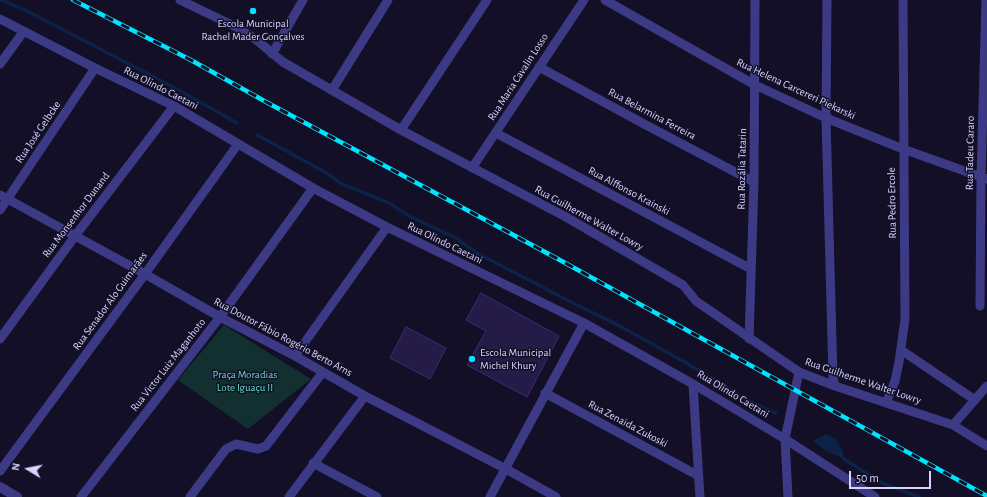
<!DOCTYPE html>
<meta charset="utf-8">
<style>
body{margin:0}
#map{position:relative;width:987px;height:497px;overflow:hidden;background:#130f26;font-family:"Alegreya Sans",sans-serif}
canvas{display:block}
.north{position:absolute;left:8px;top:449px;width:40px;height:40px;-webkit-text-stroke:3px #130f26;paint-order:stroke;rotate:280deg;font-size:11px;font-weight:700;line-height:16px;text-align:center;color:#d9d4ff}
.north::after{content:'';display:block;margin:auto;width:14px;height:18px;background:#d9d4ff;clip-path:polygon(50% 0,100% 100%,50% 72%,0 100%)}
.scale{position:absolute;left:849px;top:471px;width:82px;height:18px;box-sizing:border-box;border:2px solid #d9d4ff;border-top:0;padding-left:5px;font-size:12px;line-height:14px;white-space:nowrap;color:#d9d4ff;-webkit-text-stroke:3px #130f26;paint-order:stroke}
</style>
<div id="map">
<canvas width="987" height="497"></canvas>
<div class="north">N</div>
<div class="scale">50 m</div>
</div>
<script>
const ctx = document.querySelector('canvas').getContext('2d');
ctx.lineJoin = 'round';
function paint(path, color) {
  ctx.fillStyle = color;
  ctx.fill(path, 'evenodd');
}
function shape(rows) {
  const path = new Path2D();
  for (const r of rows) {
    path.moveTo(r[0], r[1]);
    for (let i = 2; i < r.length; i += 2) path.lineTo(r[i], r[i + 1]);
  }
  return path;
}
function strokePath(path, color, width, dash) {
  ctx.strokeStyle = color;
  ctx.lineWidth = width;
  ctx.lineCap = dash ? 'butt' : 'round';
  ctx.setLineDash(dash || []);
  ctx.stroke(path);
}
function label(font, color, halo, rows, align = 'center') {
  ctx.font = font + ' "Alegreya Sans",sans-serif';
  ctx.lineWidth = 3;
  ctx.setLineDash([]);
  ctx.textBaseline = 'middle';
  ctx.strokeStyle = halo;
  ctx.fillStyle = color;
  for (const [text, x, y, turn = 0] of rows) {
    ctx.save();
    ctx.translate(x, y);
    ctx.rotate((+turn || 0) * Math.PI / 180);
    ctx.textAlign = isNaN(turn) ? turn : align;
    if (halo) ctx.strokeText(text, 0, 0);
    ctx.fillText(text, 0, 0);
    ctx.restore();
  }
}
const green = shape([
 [224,325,311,379,248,429,178,380]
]);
const water = shape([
 [826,434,835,438,843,451,844,459,826,451,813,441]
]);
const stream = shape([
 [1,0,29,12,177,89,237,123],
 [257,135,325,172,342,184,389,203,409,216,456,238,477,253,567,300,616,324,683,361,749,401,776,413],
 [844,459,882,483,919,497]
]);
const building = shape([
 [481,293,559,336,527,397,467,365,486,331,466,320,481,293],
 [406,327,446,348,430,379,390,358,406,327]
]);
const minor = shape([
 [180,0,236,27,254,38,283,62,401,130,566,217,683,285,696,301,799,372,835,386,953,425,987,446],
 [605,0,755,85,826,118,903,149,987,179],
 [827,0,826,118,833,378,835,386],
 [0,19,95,68,174,106,313,188,387,227,584,323,693,384,785,439,875,497],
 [272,54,303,0],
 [0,64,24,31],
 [539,67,646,125,754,182],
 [332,90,388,0],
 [401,130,487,0],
 [496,133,751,269],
 [472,168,584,0],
 [0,195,145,274,220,317,295,356,365,396,506,469,556,497],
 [0,210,95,68],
 [980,306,981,177,986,0],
 [0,339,75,236,174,106],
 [749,339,754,182,755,0],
 [901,350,975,400],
 [295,356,387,227],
 [693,384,700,497],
 [545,393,699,476],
 [886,403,895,381,899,362,905,319,903,0],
 [953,425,987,386],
 [313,463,377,497],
 [0,471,145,274,238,144],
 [81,497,220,317,313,188],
 [190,497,226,449,236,444,258,449,266,446,323,372],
 [289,497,365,396],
 [490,497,584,323],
 [788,497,785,439,799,372]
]);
const tertiary = shape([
 [0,487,17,497]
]);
const rail = shape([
 [73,0,189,59,268,103,558,259,987,496]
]);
const markers = [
 [253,11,4,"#00e5ff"],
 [472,359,4,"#00e5ff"]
];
const poiNames = [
 ["Escola Municipal",253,24],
 ["Rachel Mader Gonçalves",253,37],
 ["Escola Municipal",480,353,"left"],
 ["Michel Khury",480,366,"left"]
];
const streetNames = [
 ["Rua Maria Cavalin Losso",518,77,-57],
 ["Rua Olindo Caetani",161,88,27],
 ["Rua Helena Carcereri Piekarski",796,89,25],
 ["Rua Belarmina Ferreira",652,114,28],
 ["Rua José Gelbcke",38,132,-56],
 ["Rua Tadeu Cararo",970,153,-89],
 ["Rua Rozália Tatarin",742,169,-89],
 ["Rua Alffonso Krainski",629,191,28],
 ["Rua Pedro Ercole",892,203,-91],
 ["Rua Monsenhor Dunand",76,215,-53],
 ["Rua Guilherme Walter Lowry",589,218,29],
 ["Rua Olindo Caetani",445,243,26],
 ["Rua Senador Alo Guimarães",110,301,-54],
 ["Rua Doutor Fábio Rogério Berto Arns",283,337,28],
 ["Rua Victor Luiz Maganhoto",168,365,-52],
 ["Rua Guilherme Walter Lowry",863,381,19],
 ["Rua Olindo Caetani",733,394,31],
 ["Rua Zenaida Zukoski",628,424,28]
];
const parkNames = [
 ["Praça Moradias",245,375],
 ["Lote Iguaçu II",245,388]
];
paint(green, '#12302f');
paint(water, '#0c2248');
strokePath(stream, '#0c2248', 3.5);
paint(building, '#241b47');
strokePath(building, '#3b2d73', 1);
strokePath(minor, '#3d3a85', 9);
strokePath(tertiary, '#3d3a85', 10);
strokePath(rail, '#00e5ff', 4.5);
strokePath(rail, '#130f26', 3, [9]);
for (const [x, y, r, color] of markers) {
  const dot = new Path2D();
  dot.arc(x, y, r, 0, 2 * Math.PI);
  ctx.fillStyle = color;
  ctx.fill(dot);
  strokePath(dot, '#130f26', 1.5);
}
label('11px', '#d9d4ff', '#130f26', poiNames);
label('11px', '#d9d4ff', '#130f26', streetNames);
label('11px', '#5fe0c0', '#130f26', parkNames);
</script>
